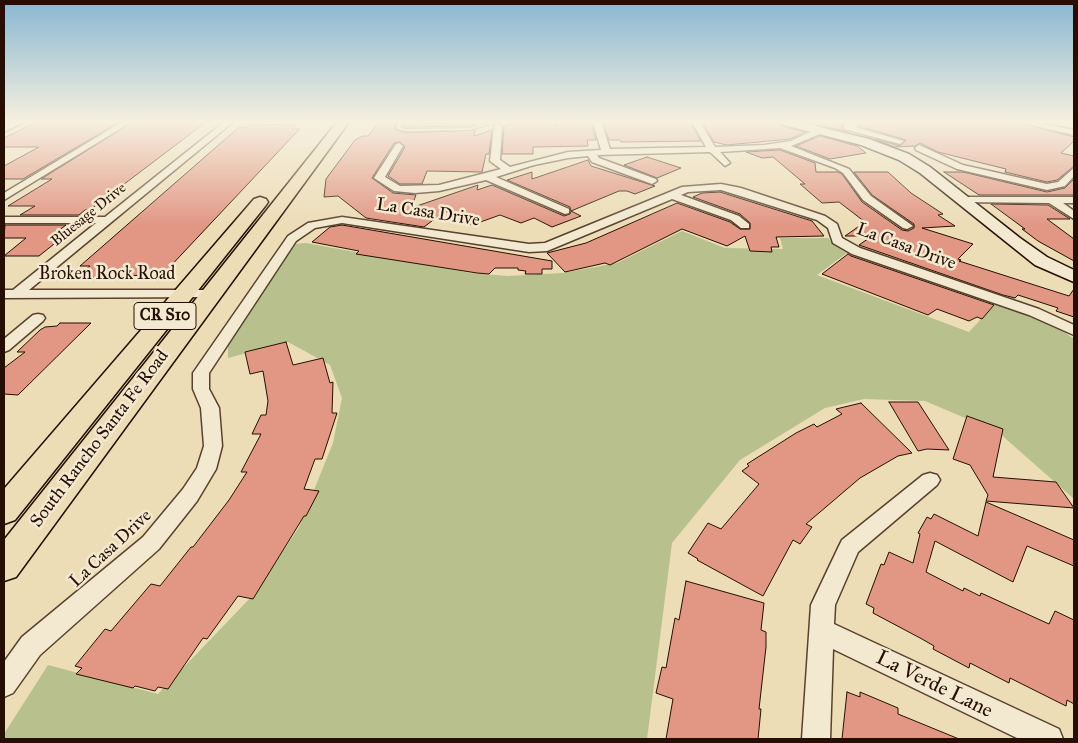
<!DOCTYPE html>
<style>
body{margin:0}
#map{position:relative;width:1078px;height:743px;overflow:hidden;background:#ecddb7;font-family:"IM FELL Great Primer",serif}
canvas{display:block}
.frame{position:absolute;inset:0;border:5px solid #260f02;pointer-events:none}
</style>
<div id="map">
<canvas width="1078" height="743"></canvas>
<div class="frame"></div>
</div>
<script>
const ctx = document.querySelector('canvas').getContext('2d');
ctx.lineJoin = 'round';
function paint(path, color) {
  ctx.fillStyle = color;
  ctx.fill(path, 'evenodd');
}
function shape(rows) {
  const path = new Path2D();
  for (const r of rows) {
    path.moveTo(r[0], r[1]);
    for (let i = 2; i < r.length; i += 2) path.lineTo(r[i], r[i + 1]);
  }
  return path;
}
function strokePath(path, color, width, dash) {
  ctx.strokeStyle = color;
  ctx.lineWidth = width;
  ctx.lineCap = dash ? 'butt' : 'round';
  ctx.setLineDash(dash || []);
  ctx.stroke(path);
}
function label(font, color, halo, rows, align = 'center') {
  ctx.font = font + ' "IM FELL Great Primer",serif';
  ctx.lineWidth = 5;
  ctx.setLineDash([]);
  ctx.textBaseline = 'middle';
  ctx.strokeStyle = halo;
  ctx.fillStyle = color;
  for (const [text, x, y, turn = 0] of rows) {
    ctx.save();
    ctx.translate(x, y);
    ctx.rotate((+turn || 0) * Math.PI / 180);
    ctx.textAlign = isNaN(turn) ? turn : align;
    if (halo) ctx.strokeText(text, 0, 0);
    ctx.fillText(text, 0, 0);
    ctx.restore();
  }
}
const green = shape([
 [682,231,725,248,783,249,780,238,828,238,834,245,847,253,817,275,969,332,996,303,1057,327,1074,339,1074,499,998,432,925,401,864,399,825,408,740,460,672,543,647,739,4,739,4,734,48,665,158,694,255,593,299,527,333,443,342,398,330,365,288,342,228,358,228,342,294,244,306,243,471,273,508,276,562,273,617,263]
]);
const building = shape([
 [37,122,119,122,23,179,4,179,4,166,39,147,4,147,4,138,37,122],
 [133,122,206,122,90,210,85,210,79,215,20,215,35,206,8,206,52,179,41,179,133,122],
 [379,122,397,122,394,129,405,133,475,130,474,136,492,130,489,154,486,154,482,172,427,171,422,184,400,184,388,176,405,147,400,142,394,143,372,178,393,193,416,195,411,208,478,185,477,190,492,185,564,216,570,214,571,211,581,216,552,227,534,218,521,223,500,215,472,225,445,211,424,227,366,218,338,196,324,197,326,179,355,140,362,136,368,136,379,122],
 [405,122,476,122,476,124,469,126,405,127,403,126,405,122],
 [517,122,539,122,557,126,556,122,591,123,596,140,587,140,588,146,533,147,533,154,502,154,504,126,517,122],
 [609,122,690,122,701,141,621,142,620,140,609,140,603,123,609,122],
 [702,122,777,122,781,126,805,132,790,139,727,145,714,142,702,122],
 [825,122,847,122,842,124,842,129,849,132,820,125,825,122],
 [864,122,1016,122,1074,137,1074,141,1061,153,1074,156,1074,166,1057,180,1047,182,1005,172,1006,169,938,152,920,143,915,146,894,147,875,139,900,146,906,140,859,126,864,122],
 [296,124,292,129,300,129,293,136,166,271,154,271,150,275,75,278,90,266,80,266,238,128,247,127,250,125,296,124],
 [820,136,857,146,866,153,830,159,796,146,820,136],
 [780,150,815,163,816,172,838,172,842,174,862,202,902,230,908,231,914,228,914,224,872,195,854,172,888,172,911,193,943,214,938,215,955,226,922,228,973,244,958,259,961,260,959,261,1069,296,1074,289,1074,317,1056,311,1058,308,1018,295,1015,298,1003,295,859,245,872,236,845,236,865,222,839,202,822,203,800,184,805,184,773,157,762,158,746,152,780,150],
 [647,157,681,168,657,178,624,165,647,157],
 [588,160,591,166,655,186,635,194,627,191,619,191,571,211,570,207,507,180,532,172,532,179,588,160],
 [944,172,963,172,1047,192,1065,188,1074,179,1074,195,979,195,944,172],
 [720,192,812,221,824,236,776,237,779,247,771,247,772,252,750,251,745,236,727,246,682,229,610,265,605,263,565,272,547,253,586,243,677,203,730,222,740,229,750,229,750,223,740,214,693,197,702,193,720,192],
 [991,204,1048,205,1070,219,1047,219,1074,239,1074,261,1038,241,1022,229,1025,229,991,204],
 [5,225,66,225,50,237,64,236,39,256,4,256,26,238,4,238,5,225],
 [342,225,552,261,552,269,542,269,542,274,525,274,526,271,518,270,518,268,495,268,489,274,477,273,356,254,359,251,312,242,330,227,342,225],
 [848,254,851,256,994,305,982,319,977,317,969,321,937,309,928,315,822,274,848,254],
 [60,323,91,323,18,395,4,394,4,368,25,352,17,352,40,330,45,327,57,326,60,323],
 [286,342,293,365,323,358,330,383,333,382,332,413,337,413,322,459,315,459,304,489,319,491,306,516,304,516,253,599,238,596,207,639,203,638,168,689,158,687,155,691,135,686,133,688,76,674,82,668,75,666,105,629,111,631,151,584,160,586,191,547,193,547,229,500,247,472,241,472,261,434,252,434,261,415,266,415,268,401,263,371,250,374,245,352,286,342],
 [889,402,918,402,949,450,927,449,918,451,889,402],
 [861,403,912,453,898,456,860,478,806,524,812,527,800,544,793,540,763,596,697,560,698,559,688,553,708,523,721,529,759,484,742,471,749,466,747,464,796,433,814,424,817,427,842,414,836,409,861,403],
 [967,416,1003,429,993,477,1056,482,1074,508,986,501,988,495,970,465,953,459,967,416],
 [986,502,1074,540,1074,566,1027,546,1013,582,935,541,926,572,963,591,964,588,980,596,981,593,1049,624,1055,611,1074,620,1074,704,1067,700,1066,706,1010,678,1009,683,970,663,969,668,933,649,934,646,922,639,873,613,874,608,866,604,881,564,884,565,889,552,913,563,920,534,918,533,927,517,931,519,934,514,978,536,986,502],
 [686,581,764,603,761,630,766,632,766,647,759,709,761,709,758,739,666,739,673,699,656,693,662,667,666,668,675,618,679,620,686,581],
 [847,692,860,697,860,692,898,708,898,714,959,739,842,739,847,692]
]);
const lane = shape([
 [399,122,403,122,400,127,405,129,469,128,493,122,499,122,469,130,405,131,396,128,399,122],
 [818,122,823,122,808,129,805,128,818,122]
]);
const street = shape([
 [122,122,131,122,4,200,4,193,122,122],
 [224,122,233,122,29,290,210,290,215,291,217,294,215,297,4,298,4,290,13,290,96,223,4,223,4,217,105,217,224,122],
 [593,122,601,122,610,149,706,147,692,122,700,122,715,147,764,145,791,141,816,129,822,129,822,133,791,146,849,169,871,196,913,226,907,229,903,228,863,200,843,173,835,168,780,148,720,152,730,163,725,166,710,152,597,155,599,158,656,179,657,181,652,184,592,162,588,156,568,158,534,165,496,177,569,209,569,213,565,214,486,180,439,191,415,193,394,191,374,178,396,144,399,143,403,146,385,177,400,186,439,185,501,169,490,161,494,126,498,124,502,126,500,160,510,167,568,152,601,150,593,122],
 [852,122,862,122,855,127,904,141,900,144,844,129,844,125,852,122],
 [1018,122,1033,122,1074,130,1074,135,1018,122],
 [919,145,963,165,1047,184,1058,182,1074,168,1074,176,1065,186,1047,190,957,169,916,150,915,148,919,145],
 [721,184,741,188,825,216,837,224,842,238,860,248,1039,309,1074,325,1074,335,1029,315,852,254,833,243,828,228,817,220,721,190,688,192,681,195,739,216,749,224,749,228,741,228,731,220,672,199,547,251,529,252,342,223,315,228,296,241,209,373,209,389,219,408,222,446,216,469,197,501,159,549,40,655,13,693,4,697,4,662,22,637,143,537,183,489,197,468,204,446,201,408,193,389,193,373,288,236,308,223,342,217,529,244,545,243,682,187,721,184],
 [962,197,1074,197,1074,203,1063,203,1074,211,1074,219,1049,203,958,202,957,200,962,197],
 [38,314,43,315,45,318,43,321,9,350,4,352,4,339,33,315,38,314],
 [930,473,937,475,940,480,937,485,858,552,835,605,834,624,1059,729,1063,739,1019,739,833,649,830,739,802,739,811,605,839,546,842,540,923,475,930,473]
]);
const secondary = shape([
 [10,122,24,122,4,132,4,125,10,122],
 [779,122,798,122,869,139,909,154,930,167,1020,238,1047,257,1074,270,1074,282,1035,265,920,173,899,160,861,145,781,124,779,122]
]);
const primary = shape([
 [337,122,349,122,16,577,4,581,4,540,337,122],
 [260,197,266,199,268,202,266,205,15,520,4,524,4,489,254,199,260,197]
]);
const farStreetnames = [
 ["Bluesage Drive",89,215,-39]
];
const shields = [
 [165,316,62]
];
const shieldNames = [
 ["CR S10",165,316]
];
const streetNames = [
 ["La Casa Drive",428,213,9],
 ["La Casa Drive",906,247,20],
 ["Broken Rock Road",107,275],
 ["South Rancho Santa Fe Road",100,439,-53],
 ["La Casa Drive",111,549,-43]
];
const nearStreetnames = [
 ["La Verde Lane",934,685,26]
];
paint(green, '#b8c08e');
paint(building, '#e19784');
strokePath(building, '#260f02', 1);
strokePath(lane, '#58422f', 2);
strokePath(street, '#58422f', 3);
strokePath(secondary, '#260f02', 3);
strokePath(primary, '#260f02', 3);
paint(lane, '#f3e9d0');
paint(street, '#f3e9d0');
paint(secondary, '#f3e9d0');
paint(primary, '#ecddb7');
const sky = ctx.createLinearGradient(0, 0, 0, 226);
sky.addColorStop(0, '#88b7d2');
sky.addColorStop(0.54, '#f6f0df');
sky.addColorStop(1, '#f6f0df00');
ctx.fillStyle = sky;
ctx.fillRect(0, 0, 1078, 226);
label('15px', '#260f02', '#f3e9d0', farStreetnames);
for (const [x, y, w] of shields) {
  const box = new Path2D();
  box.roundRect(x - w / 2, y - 13.5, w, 27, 4);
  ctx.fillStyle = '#f3e9d0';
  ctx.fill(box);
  strokePath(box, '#260f02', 1);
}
label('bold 16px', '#260f02', null, shieldNames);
label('18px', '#260f02', '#f3e9d0', streetNames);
label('21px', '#260f02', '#f3e9d0', nearStreetnames);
</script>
